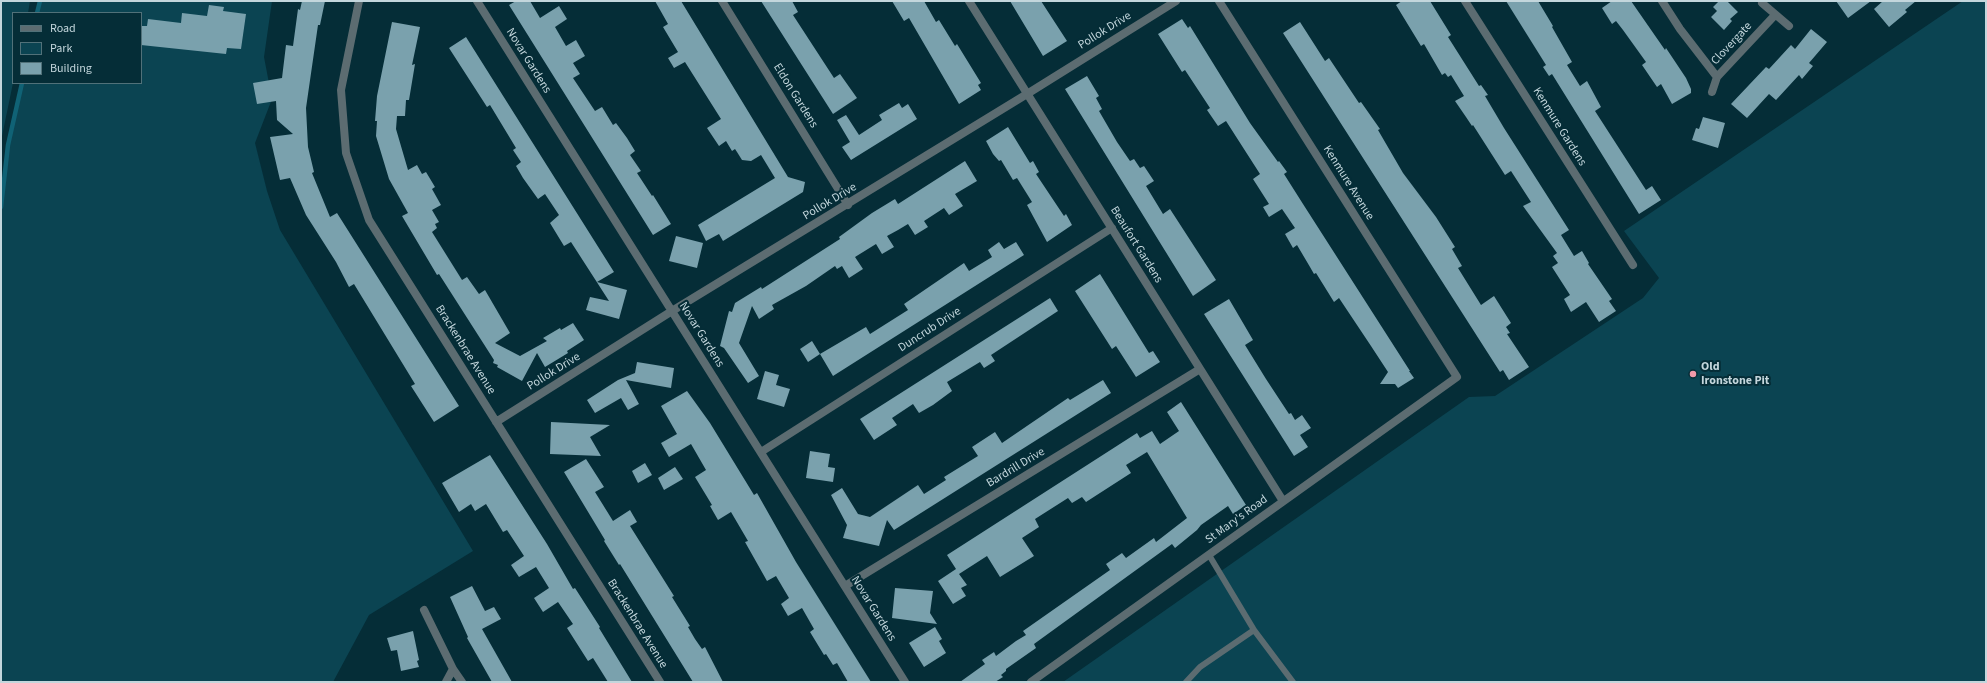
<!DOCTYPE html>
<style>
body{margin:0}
#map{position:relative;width:1987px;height:683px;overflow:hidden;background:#052d37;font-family:"Source Sans 3",sans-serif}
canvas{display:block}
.frame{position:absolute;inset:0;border:2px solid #c3d6dc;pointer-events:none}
.legend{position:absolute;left:12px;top:12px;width:130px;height:72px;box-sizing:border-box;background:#052d37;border:1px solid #517179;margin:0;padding:5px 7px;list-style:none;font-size:12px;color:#c3d6dc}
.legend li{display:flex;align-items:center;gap:8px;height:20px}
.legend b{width:20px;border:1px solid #517179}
</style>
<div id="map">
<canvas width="1987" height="683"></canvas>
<div class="frame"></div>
<ul class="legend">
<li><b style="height:5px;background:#5c6c71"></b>Road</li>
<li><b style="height:11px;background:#0b4452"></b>Park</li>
<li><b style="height:11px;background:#7aa1ad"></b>Building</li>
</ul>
</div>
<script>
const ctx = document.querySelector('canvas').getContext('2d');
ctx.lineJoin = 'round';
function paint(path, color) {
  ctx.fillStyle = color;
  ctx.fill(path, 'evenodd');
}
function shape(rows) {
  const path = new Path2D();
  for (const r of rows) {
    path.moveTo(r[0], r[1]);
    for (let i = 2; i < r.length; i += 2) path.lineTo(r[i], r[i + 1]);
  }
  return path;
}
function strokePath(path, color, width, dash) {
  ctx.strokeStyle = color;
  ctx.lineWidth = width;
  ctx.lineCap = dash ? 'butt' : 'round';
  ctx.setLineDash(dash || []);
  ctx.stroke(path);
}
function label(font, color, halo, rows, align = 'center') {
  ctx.font = font + ' "Source Sans 3",sans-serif';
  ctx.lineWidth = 4;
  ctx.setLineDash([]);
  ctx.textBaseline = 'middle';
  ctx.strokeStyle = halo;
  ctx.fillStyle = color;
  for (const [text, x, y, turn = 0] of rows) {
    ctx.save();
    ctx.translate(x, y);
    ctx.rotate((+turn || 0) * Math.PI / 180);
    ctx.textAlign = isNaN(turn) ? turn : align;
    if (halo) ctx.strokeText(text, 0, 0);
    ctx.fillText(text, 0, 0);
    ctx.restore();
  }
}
const green = shape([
 [1,1,30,1,28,13,13,13,13,83,1,141],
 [40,1,272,1,264,57,272,99,255,143,267,191,280,230,473,551,369,615,333,682,1,682,1,196,8,145,22,83,141,83,141,13,37,13],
 [1963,1,1986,1,1986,682,1063,682,1469,397,1495,396,1643,298,1659,278,1624,231]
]);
const stream = shape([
 [37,13,40,1],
 [1,207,8,145,22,83]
]);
const building = shape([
 [302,1,325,1,320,25,318,25,306,108,308,147,314,172,312,173,330,217,337,213,459,406,434,422,411,386,415,384,354,284,349,287,336,262,306,215,290,178,280,180,270,137,293,134,277,120,276,101,257,104,253,83,282,78,286,45,293,46,298,9,300,10],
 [516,1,530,1,540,18,559,6,567,19,555,27,566,46,576,40,585,56,573,63,580,74,573,78,595,111,602,107,613,125,616,123,627,138,635,151,630,155,641,171,637,173,652,196,653,195,671,224,653,235,509,5],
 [655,1,681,1,788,177,805,182,803,192,723,241,719,234,706,241,698,225,775,178,761,155,751,161,742,160,737,152,735,149,732,151,726,141,719,146,707,128,721,119,685,62,674,68,668,58,678,52,663,27,668,24],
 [761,1,792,1,798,12,793,15,834,78,840,74,857,98,833,114],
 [892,1,924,1,936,22,939,20,955,46,957,44,981,83,978,85,981,90,959,104,909,18,904,21],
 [1010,1,1041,1,1067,41,1043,56],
 [1402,1,1430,1,1451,35,1448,37,1479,86,1481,85,1488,95,1485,96,1504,128,1569,230,1561,235,1574,256,1582,251,1589,263,1588,264,1612,299,1609,301,1616,311,1599,322,1586,302,1571,312,1564,299,1570,295,1552,267,1558,263,1553,256,1557,253,1523,206,1531,202,1511,171,1505,175,1473,125,1472,126,1466,117,1455,101,1464,96,1451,75,1448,77,1445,73,1442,75,1424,44,1421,46,1396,5],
 [1506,1,1538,1,1553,26,1552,27,1572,62,1567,65,1580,86,1587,81,1601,107,1595,111,1646,190,1652,186,1661,200,1639,214,1552,74,1549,76,1543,67,1546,65],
 [1612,1,1631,1,1665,50,1666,48,1686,78,1691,89,1691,93,1672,104,1661,84,1657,87,1642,65,1646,62,1623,30,1616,21,1612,24,1602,8],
 [1719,1,1727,1,1738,12,1730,19,1732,21,1724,30,1711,17,1717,11,1713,7],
 [1836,1,1871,1,1848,18],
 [1883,1,1916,1,1905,10,1907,12,1889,27,1874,9],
 [209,5,224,7,223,11,246,14,241,49,227,48,226,54,141,45,141,26,147,26,148,19,181,23,182,13,207,16],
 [1182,19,1188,28,1190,26,1250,123,1278,162,1279,161,1287,172,1284,174,1303,204,1410,371,1409,371,1414,378,1398,388,1395,384,1380,384,1388,372,1371,346,1339,298,1334,302,1316,273,1314,274,1310,267,1297,245,1293,248,1285,234,1295,228,1282,209,1269,217,1263,207,1269,204,1253,179,1260,174,1226,121,1218,126,1207,110,1210,108,1185,70,1182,72,1158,34],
 [392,22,420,27,412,65,415,64,409,100,406,100,405,116,397,116,396,129,408,170,417,165,422,174,426,172,435,187,432,189,441,205,432,210,439,222,435,224,437,228,432,232,462,280,467,277,479,294,485,290,510,333,495,343,520,356,547,341,543,338,560,328,561,330,573,323,584,340,567,351,568,353,545,367,537,353,522,381,497,367,498,365,493,363,494,360,439,274,437,275,402,216,408,213,389,179,376,136,377,121,375,121,377,96],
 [1300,22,1325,61,1329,58,1359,103,1361,102,1380,129,1378,130,1403,173,1436,217,1455,247,1452,249,1462,266,1458,268,1481,305,1494,296,1511,323,1506,327,1510,333,1507,334,1529,367,1509,380,1503,370,1500,372,1283,33],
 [1811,29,1827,42,1809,63,1813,66,1802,79,1799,75,1776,100,1769,94,1747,118,1731,104,1766,67,1769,69,1791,45,1795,49],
 [466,37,614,272,597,282,627,290,619,319,586,310,590,297,609,301,571,242,564,246,550,223,559,215,545,194,538,199,523,178,516,166,521,162,513,150,516,148,490,105,487,107,449,48],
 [1087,76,1099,96,1096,98,1102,109,1099,111,1117,142,1130,161,1134,159,1140,168,1144,166,1154,181,1146,186,1163,214,1170,209,1216,280,1193,296,1065,89],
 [899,103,902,108,908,104,917,119,851,160,842,147,850,142,837,120,846,115,859,135,882,120,879,115],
 [1703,117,1725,123,1718,148,1692,140,1696,128,1699,129],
 [1008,127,1030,163,1033,161,1039,172,1036,174,1064,216,1066,214,1072,225,1047,242,1027,205,1032,202,1017,178,1013,180,1001,160,999,161,993,154,986,141],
 [965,161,977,181,955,194,963,206,949,215,944,208,924,221,928,227,915,235,908,224,898,230,887,236,894,247,882,254,876,244,855,257,863,269,849,278,842,266,837,269,835,266,806,286,772,305,774,309,759,319,752,306,739,343,759,376,748,383,724,348,720,346,729,311,732,312,735,303,761,287,762,289,840,239,839,237,872,213,895,199,898,204],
 [676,236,703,243,697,268,669,261],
 [999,242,1004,249,1016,242,1024,255,833,376,820,354,808,362,800,349,812,341,820,354,866,327,870,334,908,310,904,304,964,263,969,271,992,257,988,250],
 [1100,274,1149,353,1153,351,1160,362,1136,377,1116,346,1112,349,1075,291],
 [1050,298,1058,311,991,355,995,361,984,368,980,362,947,382,952,391,933,405,919,413,913,404,892,418,897,425,874,440,860,419],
 [1229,299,1253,340,1245,345,1266,379,1289,414,1291,413,1295,420,1302,415,1311,428,1300,435,1308,447,1294,456,1204,314],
 [637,362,674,368,671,388,626,380,639,404,628,410,621,398,595,413,587,400,618,380,635,373],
 [765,371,779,375,776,385,790,389,784,407,757,399],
 [1103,380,1111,393,894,530,887,520,879,546,843,538,847,525,831,495,842,488,858,514,870,517,918,485,924,494,946,480,944,477,978,456,972,447,995,432,1002,443,1068,398,1070,400],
 [687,391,710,423,754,495,757,493,796,562,871,682,848,682,837,663,833,665,826,654,824,655,810,632,814,629,802,608,788,616,781,604,789,598,776,576,767,581,745,542,748,541,731,512,718,520,710,506,712,505,695,477,706,470,691,444,669,457,661,443,677,434,661,406],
 [1181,402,1246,505,1233,514,1228,506,1201,525,1197,530,1175,548,1172,544,1034,644,1036,648,1006,669,1006,671,1001,675,1003,677,995,682,960,682,985,664,982,660,994,652,996,656,1016,641,1026,635,1023,631,1110,570,1106,564,1122,553,1126,558,1154,538,1156,542,1187,518,1147,452,1126,465,1131,473,1086,502,1082,497,1072,503,1068,498,1035,519,1039,527,1022,538,1034,556,1000,577,987,556,959,574,967,585,961,588,966,596,953,604,938,581,956,569,947,555,1137,433,1140,438,1152,431,1160,444,1179,431,1167,412],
 [551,422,610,425,590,437,601,456,550,454],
 [810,451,830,454,828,467,835,468,833,482,806,478],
 [490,455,547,544,573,589,575,588,600,627,599,628,632,682,608,682,593,658,588,661,567,628,573,624,558,602,543,612,534,598,549,588,536,567,519,577,511,565,524,556,507,530,503,532,486,504,475,511,471,504,459,512,442,483],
 [586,459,604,487,595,492,613,521,630,510,637,522,630,526,674,596,672,597,690,626,688,627,695,639,702,649,705,647,723,682,693,682,620,564,619,565,604,541,605,540,564,472],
 [645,463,652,475,638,483,632,471],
 [675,467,683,479,664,490,658,478],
 [472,586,485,611,494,607,501,619,482,629,512,682,492,682,467,638,468,637,450,597],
 [895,588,933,591,930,613,937,624,892,618],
 [935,627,942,639,939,641,946,653,924,667,909,643],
 [413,631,419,660,417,661,419,667,401,671,397,650,391,651,387,638]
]);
const service = shape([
 [1254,630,1293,682],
 [1186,682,1200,667,1254,630,1209,555]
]);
const minor = shape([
 [359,1,341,90,346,153,369,220,660,682],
 [477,1,905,682],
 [722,1,848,205],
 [969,1,1283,501],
 [1465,1,1633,265],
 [1662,1,1680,29,1717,77],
 [1762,3,1789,26],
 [1712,92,1717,77,1775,15],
 [496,422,672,311,1027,94,1176,1],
 [761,452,1112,228],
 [845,586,1200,369],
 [424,610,453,669,462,682],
 [446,682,453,669],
 [1031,682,1457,377,1219,1]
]);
const markers = [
 [1693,374,4,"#f39aaa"]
];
const streetNames = [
 ["Pollok Drive",1105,31,-32],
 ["Clovergate",1732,44,-47],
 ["Novar Gardens",528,61,58],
 ["Eldon Gardens",795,96,58],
 ["Kenmure Gardens",1559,127,58],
 ["Kenmure Avenue",1348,183,58],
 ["Pollok Drive",830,202,-31],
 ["Beaufort Gardens",1136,245,58],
 ["Duncrub Drive",930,330,-33],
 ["Novar Gardens",701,335,58],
 ["Brackenbrae Avenue",465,350,58],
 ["Pollok Drive",554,372,-32],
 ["Bardrill Drive",1016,468,-31],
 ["St Mary's Road",1237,520,-36],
 ["Novar Gardens",873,609,58],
 ["Brackenbrae Avenue",637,624,58]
];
const poiNames = [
 ["Old",1701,367],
 ["Ironstone Pit",1701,381]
];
paint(green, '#0b4452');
strokePath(stream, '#106275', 4.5);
paint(building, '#7aa1ad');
strokePath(service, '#5c6c71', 6);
strokePath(minor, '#5c6c71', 8);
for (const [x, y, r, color] of markers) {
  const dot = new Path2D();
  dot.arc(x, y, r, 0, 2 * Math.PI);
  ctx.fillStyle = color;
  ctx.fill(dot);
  strokePath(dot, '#052d37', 1.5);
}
label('12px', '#c3d6dc', '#052d37', streetNames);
label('bold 12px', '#c3d6dc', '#052d37', poiNames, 'left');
</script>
